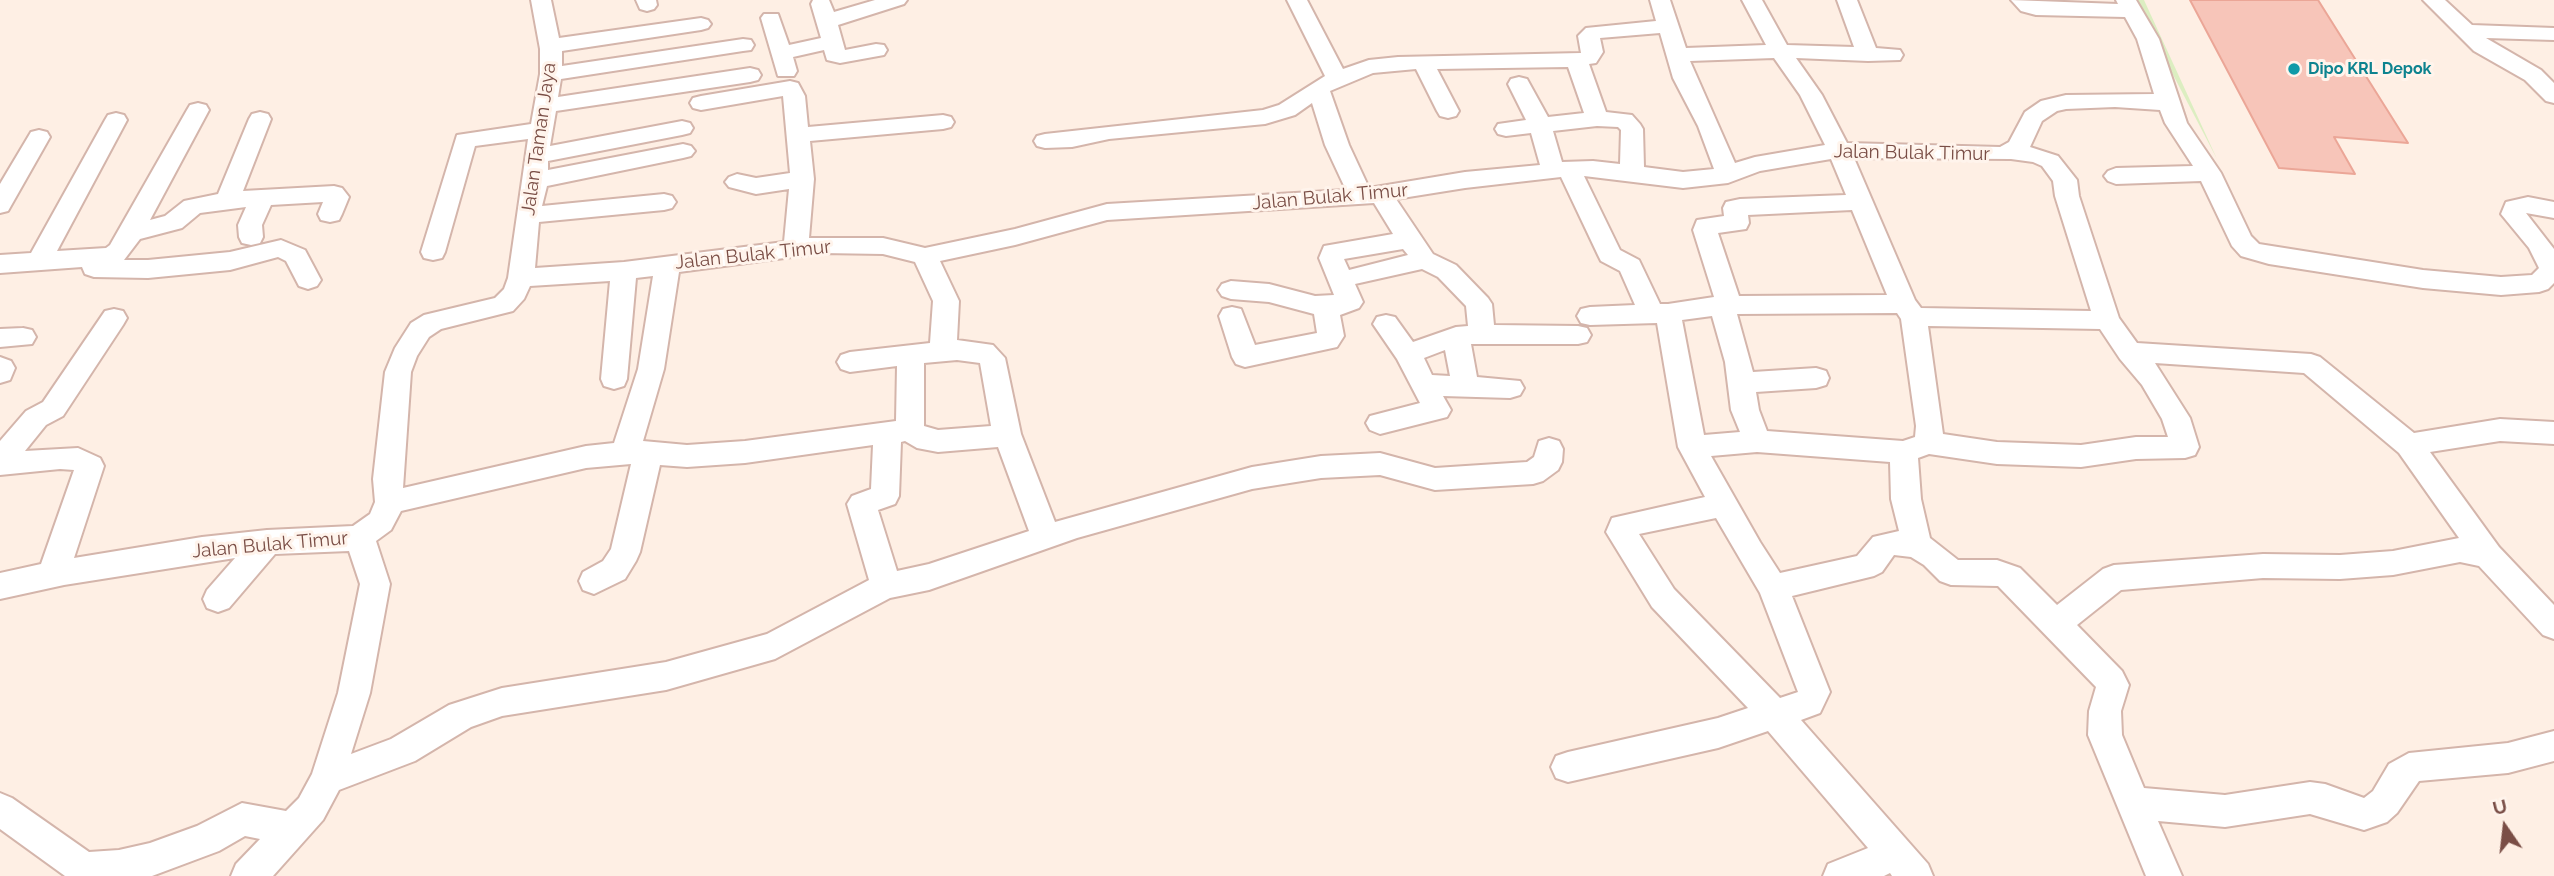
<!DOCTYPE html>
<style>
body{margin:0}
#map{position:relative;width:2554px;height:876px;overflow:hidden;background:#feefe4;font-family:Raleway,sans-serif}
canvas{display:block}
.north{position:absolute;left:2470px;top:792px;width:70px;height:70px;-webkit-text-stroke:5px #fff4ec;paint-order:stroke;rotate:346deg;font-size:19px;font-weight:700;line-height:28px;text-align:center;color:#7a4e46}
.north::after{content:'';display:block;margin:auto;width:24px;height:32px;background:#7a4e46;clip-path:polygon(50% 0,100% 100%,50% 72%,0 100%)}
</style>
<div id="map">
<canvas width="2554" height="876"></canvas>
<div class="north">U</div>
</div>
<script>
const ctx = document.querySelector('canvas').getContext('2d');
ctx.lineJoin = 'round';
function paint(path, color) {
  ctx.fillStyle = color;
  ctx.fill(path, 'evenodd');
}
function shape(rows) {
  const path = new Path2D();
  for (const r of rows) {
    path.moveTo(r[0], r[1]);
    for (let i = 2; i < r.length; i += 2) path.lineTo(r[i], r[i + 1]);
  }
  return path;
}
function strokePath(path, color, width, dash) {
  ctx.strokeStyle = color;
  ctx.lineWidth = width;
  ctx.lineCap = dash ? 'butt' : 'round';
  ctx.setLineDash(dash || []);
  ctx.stroke(path);
}
function label(font, color, halo, rows, align = 'center') {
  ctx.font = font + ' Raleway,sans-serif';
  ctx.lineWidth = 6;
  ctx.setLineDash([]);
  ctx.textBaseline = 'middle';
  ctx.strokeStyle = halo;
  ctx.fillStyle = color;
  for (const [text, x, y, turn = 0] of rows) {
    ctx.save();
    ctx.translate(x, y);
    ctx.rotate((+turn || 0) * Math.PI / 180);
    ctx.textAlign = isNaN(turn) ? turn : align;
    if (halo) ctx.strokeText(text, 0, 0);
    ctx.fillText(text, 0, 0);
    ctx.restore();
  }
}
const green = shape([
 [2134,0,2144,0,2217,159]
]);
const building = shape([
 [2190,0,2318,0,2408,143,2334,137,2355,174,2279,168,2190,0]
]);
const minor = shape([
 [531,0,551,0,559,38,701,18,708,20,711,24,708,28,701,30,562,51,562,66,743,39,751,40,754,45,751,50,743,51,561,79,558,97,750,68,758,70,761,75,758,80,750,82,556,111,550,146,682,121,690,123,693,128,690,133,682,135,548,161,548,170,683,144,691,146,695,151,691,156,683,158,547,186,542,206,664,194,672,196,676,202,672,208,664,210,539,222,535,268,624,262,784,242,789,189,756,194,729,187,725,182,729,177,737,174,756,178,790,173,783,96,701,110,693,108,690,103,693,98,701,96,790,81,798,83,805,96,808,127,943,115,951,117,954,122,951,127,943,129,810,141,814,179,809,238,883,238,925,248,1015,229,1107,204,1346,190,1325,145,1312,103,1295,115,1265,124,1109,139,1072,147,1045,148,1037,146,1034,141,1037,136,1045,134,1263,110,1279,105,1325,76,1287,0,1307,0,1343,69,1369,60,1398,57,1581,53,1578,36,1586,28,1656,21,1650,0,1670,0,1686,48,1766,45,1742,0,1762,0,1787,45,1854,47,1837,0,1857,0,1876,48,1900,50,1903,55,1900,60,1868,61,1796,58,1822,95,1847,143,2000,147,2009,142,2025,112,2041,101,2066,95,2154,94,2137,39,2125,17,2036,15,2021,11,2011,0,2118,4,2116,0,2136,0,2159,39,2187,123,2221,173,2251,236,2259,244,2423,270,2501,277,2532,275,2539,268,2529,248,2501,214,2506,202,2528,197,2554,202,2554,218,2526,213,2554,249,2554,283,2548,289,2539,292,2501,295,2423,288,2269,264,2241,256,2232,246,2201,181,2116,184,2108,181,2104,176,2108,171,2116,168,2193,166,2165,123,2160,110,2115,107,2066,109,2057,111,2042,121,2030,147,2058,156,2077,180,2079,196,2119,318,2137,343,2311,354,2320,357,2414,433,2500,419,2554,422,2554,444,2500,441,2430,452,2499,547,2554,605,2554,639,2543,635,2479,566,2460,562,2393,575,2340,579,2263,578,2121,590,2077,625,2122,671,2129,685,2121,711,2122,735,2144,788,2225,795,2310,782,2325,784,2364,798,2373,791,2389,764,2409,753,2508,743,2554,731,2554,761,2508,773,2419,781,2397,813,2387,822,2364,830,2310,814,2225,827,2158,821,2182,876,2146,876,2088,735,2089,711,2096,687,1998,586,1951,585,1940,581,1924,565,1911,557,1894,555,1882,572,1874,576,1792,596,1830,692,1820,713,1801,720,1928,864,1933,876,1892,876,1890,873,1884,876,1823,876,1828,864,1868,848,1768,731,1718,748,1568,782,1556,778,1551,767,1556,756,1568,752,1718,718,1748,708,1652,607,1606,532,1612,518,1705,497,1678,447,1657,323,1590,325,1581,323,1577,316,1581,309,1590,307,1635,305,1620,271,1601,261,1598,255,1561,177,1465,188,1396,199,1433,254,1456,265,1488,298,1492,304,1494,325,1578,326,1587,328,1591,335,1587,342,1578,344,1471,344,1477,377,1520,381,1524,388,1520,395,1510,398,1443,396,1451,410,1447,417,1380,434,1370,430,1366,423,1370,416,1420,403,1397,359,1373,324,1377,317,1386,315,1395,317,1413,342,1456,327,1468,326,1466,306,1438,277,1422,269,1355,284,1363,302,1359,308,1340,315,1344,336,1337,347,1245,367,1236,364,1232,357,1219,316,1223,309,1232,307,1241,309,1255,345,1317,333,1314,314,1269,302,1231,299,1222,296,1218,290,1222,284,1231,281,1269,284,1315,296,1334,295,1319,258,1324,246,1393,234,1374,203,1107,220,1015,245,940,261,959,301,957,340,993,345,1005,358,1021,434,1055,522,1252,467,1321,456,1380,453,1435,468,1527,462,1534,457,1539,441,1549,438,1559,441,1563,449,1562,462,1558,470,1543,481,1533,484,1435,490,1380,475,1321,478,1252,489,1077,538,929,590,890,598,775,659,666,690,502,716,471,727,415,761,339,790,323,820,273,876,231,876,236,864,260,839,245,836,219,851,152,876,65,876,0,829,0,793,12,798,89,852,119,850,150,843,197,826,242,803,286,811,299,798,312,774,338,693,360,584,349,551,275,554,229,608,218,612,207,608,203,599,207,590,235,558,64,585,0,599,0,573,41,564,74,470,60,469,0,475,0,441,26,411,43,402,105,311,114,309,123,311,127,318,123,325,63,416,46,425,25,451,78,448,100,458,104,466,74,558,202,537,267,530,353,526,370,514,375,502,373,479,385,372,395,348,411,323,424,315,495,298,504,289,508,278,528,139,475,146,445,252,442,258,433,260,424,258,421,252,457,135,531,124,540,74,540,49,531,0],
 [1660,33,1673,78,1698,126,1714,169,1683,172,1644,167,1643,129,1640,124,1632,115,1606,112,1589,64,1596,63,1603,52,1600,38,1660,33],
 [1774,58,1800,95,1825,145,1755,157,1735,163,1690,61,1774,58],
 [1568,67,1584,113,1548,117,1527,79,1519,77,1511,79,1508,84,1526,120,1498,124,1495,129,1498,134,1506,136,1531,133,1540,165,1465,172,1369,188,1349,145,1330,91,1373,73,1416,69,1437,111,1440,116,1448,118,1456,116,1459,111,1437,69,1568,67],
 [1597,126,1618,127,1621,130,1620,164,1593,161,1562,162,1553,131,1597,126],
 [1854,158,2011,159,2033,162,2042,166,2053,181,2055,196,2091,311,1921,308,1915,300,1854,158],
 [1831,159,1846,195,1740,199,1726,202,1723,208,1724,216,1697,220,1693,230,1714,297,1668,304,1660,304,1639,260,1620,250,1584,176,1683,188,1728,183,1760,171,1831,159],
 [1852,210,1887,295,1739,296,1718,233,1746,229,1749,223,1748,215,1852,210],
 [1403,249,1408,255,1349,270,1344,259,1403,249],
 [822,253,883,254,915,262,933,301,930,343,850,352,841,355,837,362,841,369,850,372,897,366,896,421,745,441,687,445,643,441,664,369,679,272,822,253],
 [653,276,638,369,614,443,586,446,403,488,411,372,417,356,429,337,441,329,513,311,524,299,530,286,610,281,601,379,604,386,614,389,624,386,627,379,636,278,653,276],
 [1897,313,1901,319,1916,426,1915,437,1903,441,1767,431,1759,410,1756,392,1816,388,1826,385,1829,378,1826,371,1816,368,1753,372,1737,314,1897,313],
 [1712,316,1725,362,1731,410,1740,432,1704,435,1682,320,1712,316],
 [1928,326,2100,329,2120,359,2142,385,2162,419,2168,437,2136,437,2081,445,1997,442,1943,434,1928,326],
 [1445,350,1450,376,1432,375,1424,358,1445,350],
 [957,360,980,363,991,426,938,430,924,426,924,363,957,360],
 [2155,363,2304,373,2399,453,2459,538,2393,551,2340,555,2263,554,2114,565,2103,569,2057,605,2020,568,1997,560,1958,560,1930,538,1921,499,1918,458,1929,454,1997,464,2081,467,2136,459,2185,458,2195,455,2199,447,2190,418,2155,363],
 [905,441,917,448,938,452,998,447,1029,531,929,564,897,571,878,510,895,504,899,496,901,442,905,441],
 [873,445,871,489,852,496,847,504,869,580,767,634,666,662,502,688,449,705,391,739,351,754,370,693,390,584,376,541,391,530,401,511,586,468,631,464,611,549,603,561,583,572,579,581,583,590,594,594,625,579,636,561,640,552,660,465,687,467,745,463,873,445],
 [1757,452,1890,462,1891,499,1899,531,1873,537,1857,556,1780,573,1760,542,1711,456,1757,452],
 [1716,518,1760,593,1798,692,1780,698,1674,589,1639,534,1716,518],
 [636,0,656,0,657,5,654,9,647,11,640,9,636,0],
 [813,0,829,0,834,12,875,0,907,0,904,4,838,25,845,50,876,44,884,45,887,50,884,55,840,63,827,60,824,50,793,57,797,71,794,76,778,76,761,18,764,14,778,14,789,45,821,38,811,4,813,0],
 [2423,0,2445,0,2472,25,2554,28,2554,40,2486,38,2541,70,2554,83,2554,103,2546,101,2525,80,2474,51,2423,0],
 [198,103,206,105,209,110,150,220,165,216,184,201,218,194,249,119,252,114,260,112,268,114,271,119,243,191,334,186,342,188,349,197,342,214,339,220,330,222,321,220,318,214,323,202,271,205,262,225,263,237,260,243,251,245,242,243,239,237,238,225,246,207,200,213,182,228,140,239,124,260,148,260,230,252,281,240,305,250,321,280,317,286,308,289,299,286,286,261,278,257,230,270,148,278,94,277,85,274,82,267,0,273,0,255,31,253,105,120,108,115,116,113,124,115,127,120,57,251,106,248,110,245,187,110,190,105,198,103],
 [39,130,47,132,50,137,8,211,0,213,0,184,31,132,39,130],
 [23,328,32,330,36,337,32,344,0,347,0,329,23,328],
 [0,357,11,361,15,368,10,380,0,383,0,357]
]);
const markers = [
 [2294,69,7,"#0f9aa8"]
];
const farCulturenames = [
 ["Dipo KRL Depok",2308,69]
];
const streetNames = [
 ["Jalan Taman Jaya",539,139,-82],
 ["Jalan Bulak Timur",1912,153,1],
 ["Jalan Bulak Timur",1330,197,-5],
 ["Jalan Bulak Timur",753,255,-6],
 ["Jalan Bulak Timur",270,545,-5]
];
paint(green, '#dceec1');
paint(building, '#f7c5b9');
strokePath(building, '#eba697', 2);
strokePath(minor, '#d4b5ab', 4);
paint(minor, '#fff');
for (const [x, y, r, color] of markers) {
  const dot = new Path2D();
  dot.arc(x, y, r, 0, 2 * Math.PI);
  ctx.fillStyle = color;
  ctx.fill(dot);
  strokePath(dot, '#fff4ec', 2.5);
}
label('bold 16px', '#0d838f', '#fff4ec', farCulturenames, 'left');
label('19px', '#7a4e46', '#fff4ec', streetNames);
</script>
